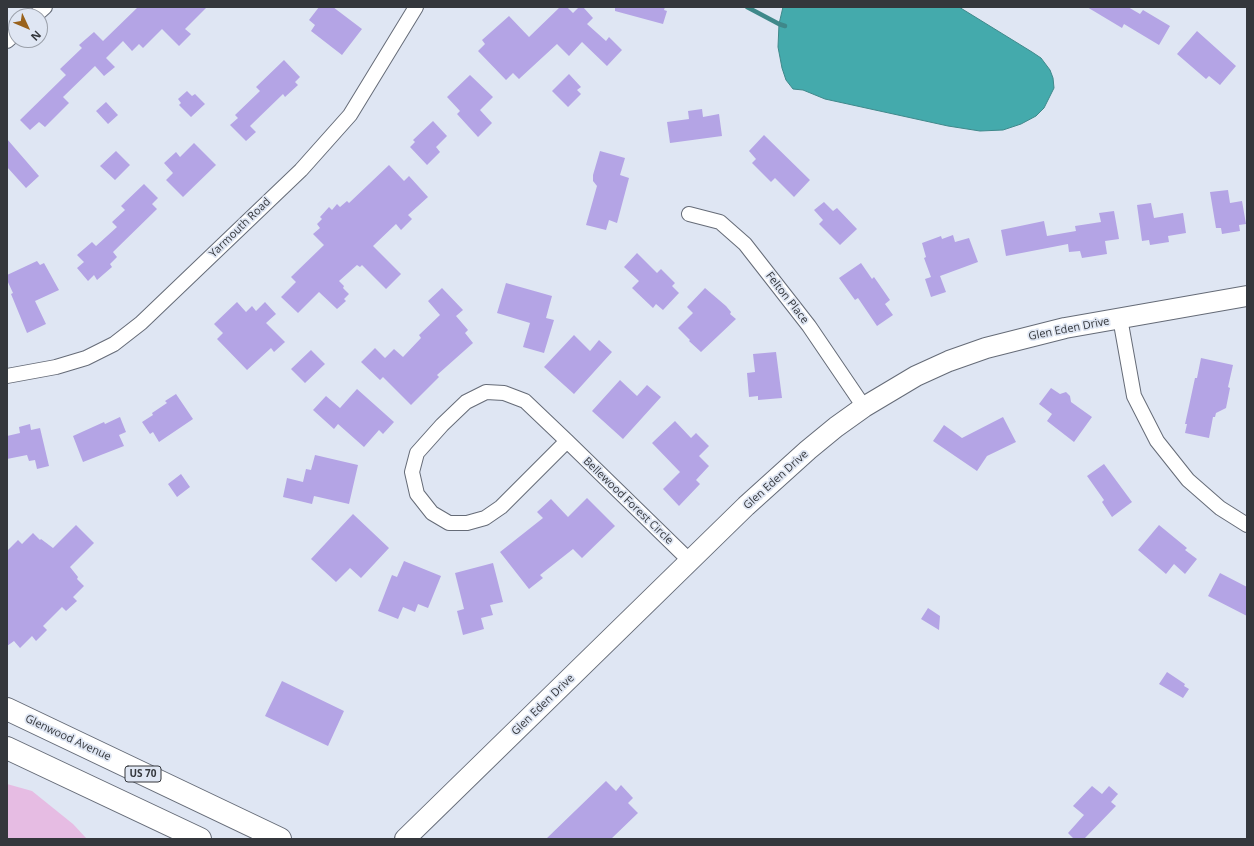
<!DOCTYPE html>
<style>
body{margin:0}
#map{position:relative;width:1254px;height:846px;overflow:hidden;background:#dfe6f3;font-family:"Open Sans",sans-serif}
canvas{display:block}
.frame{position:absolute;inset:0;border:8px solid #34373c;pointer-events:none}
.north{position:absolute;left:8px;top:8px;width:40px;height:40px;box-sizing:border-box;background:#dfe6f3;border:1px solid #9ba0aa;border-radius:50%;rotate:134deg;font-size:11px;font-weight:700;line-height:16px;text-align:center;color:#34373c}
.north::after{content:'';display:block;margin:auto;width:14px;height:18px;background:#99621c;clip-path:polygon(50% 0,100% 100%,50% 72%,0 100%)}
</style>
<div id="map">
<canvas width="1254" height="846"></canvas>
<div class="frame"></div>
<div class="north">N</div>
</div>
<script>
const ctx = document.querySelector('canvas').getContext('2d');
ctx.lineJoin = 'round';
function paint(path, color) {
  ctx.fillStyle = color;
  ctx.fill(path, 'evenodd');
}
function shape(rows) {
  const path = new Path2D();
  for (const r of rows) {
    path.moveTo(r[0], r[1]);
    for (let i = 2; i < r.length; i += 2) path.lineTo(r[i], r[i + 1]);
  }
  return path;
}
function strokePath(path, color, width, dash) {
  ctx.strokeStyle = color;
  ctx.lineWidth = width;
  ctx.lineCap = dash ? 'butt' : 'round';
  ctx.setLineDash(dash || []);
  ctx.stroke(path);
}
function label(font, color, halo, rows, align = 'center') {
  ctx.font = font + ' "Open Sans",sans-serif';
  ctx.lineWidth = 3.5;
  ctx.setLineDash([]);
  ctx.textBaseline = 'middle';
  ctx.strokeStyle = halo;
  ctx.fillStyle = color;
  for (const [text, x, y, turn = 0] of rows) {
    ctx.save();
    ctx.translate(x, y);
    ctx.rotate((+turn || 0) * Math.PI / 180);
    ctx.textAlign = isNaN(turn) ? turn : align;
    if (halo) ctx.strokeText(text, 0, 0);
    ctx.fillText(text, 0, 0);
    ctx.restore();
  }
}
const green = shape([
 [7,784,32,791,73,824,87,839,7,839]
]);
const water = shape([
 [783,7,959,7,1032,52,1041,58,1050,70,1053,78,1054,88,1044,108,1036,116,1021,124,1003,130,980,131,948,126,825,99,803,90,793,89,786,80,782,68,778,47,779,24,783,7]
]);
const stream = shape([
 [747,7,779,24,785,26]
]);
const building = shape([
 [138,7,207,7,185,29,191,34,179,46,162,29,143,48,139,44,132,51,123,41,106,58,115,67,104,76,95,66,63,97,69,103,45,127,39,122,30,130,20,120,66,75,60,69,82,48,79,45,94,32,103,41],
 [319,7,333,7,362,29,342,55,311,31,315,25,309,20],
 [560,7,567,7,573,13,579,7,583,7,593,18,587,24,606,41,609,37,622,50,607,66,582,42,569,56,557,44,519,79,513,73,506,80,478,51,485,44,482,40,509,16,529,37],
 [615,7,665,7,664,10,667,11,663,24,615,11],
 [1087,7,1128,7,1140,14,1143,10,1170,26,1159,45,1124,24,1122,28],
 [1197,31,1236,66,1220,85,1209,76,1206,79,1177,54],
 [284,60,300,77,295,82,298,85,285,97,283,94,250,126,256,132,246,141,230,125,238,118,235,115,260,91,256,87],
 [569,74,581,87,577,90,581,94,568,107,552,91],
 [470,75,493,97,480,110,492,123,478,137,457,114,460,111,447,97],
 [187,91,192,96,195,94,205,104,191,117,179,105,181,103,178,99],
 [106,102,118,115,108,124,96,111],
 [702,109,703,117,719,114,722,136,670,143,667,122,689,119,688,111],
 [433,121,447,136,436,147,440,152,427,165,410,147,415,142,413,140],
 [764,135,810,180,794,197,775,178,771,182,752,163,756,159,749,151],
 [7,139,39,176,26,188,7,167],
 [194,143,216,165,183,197,166,180,173,173,164,163,176,152,180,157],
 [116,151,130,165,115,180,100,166],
 [600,151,625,158,620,175,629,178,617,223,609,220,606,230,586,225,597,186,593,181,593,175],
 [389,165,404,181,409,176,428,197,408,215,412,219,401,230,396,224,373,246,401,274,386,289,362,265,360,267,357,265,339,281,344,286,343,288,349,294,344,299,346,301,337,309,319,292,298,313,281,297,296,282,291,277,324,245,313,234,320,228,317,224,322,219,320,217,329,207,332,210,337,204,340,207,347,201,349,203],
 [144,184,158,198,152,204,157,209,113,252,117,257,110,264,112,267,97,280,94,275,88,281,77,268,84,262,77,255,92,242,96,246,117,227,112,222,125,210,121,206],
 [1228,190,1230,203,1242,201,1246,224,1239,225,1240,231,1222,234,1221,228,1216,228,1210,192],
 [824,202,833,211,837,208,857,229,840,245,819,224,823,220,814,210],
 [1151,203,1154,218,1183,213,1186,233,1168,236,1169,242,1150,245,1149,240,1142,241,1137,205],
 [1114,211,1119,239,1105,241,1107,254,1082,258,1080,251,1069,252,1068,244,1006,256,1001,230,1044,221,1047,236,1076,231,1075,226,1101,222,1099,213],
 [953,235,955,242,969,238,978,262,940,276,946,292,931,297,925,279,931,277,924,258,926,257,922,243,941,236,942,239],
 [637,253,657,273,661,269,675,283,672,286,679,293,663,310,656,304,653,308,632,288,639,281,624,267],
 [37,261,40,265,44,263,59,290,35,301,46,324,27,333,11,294,13,293,7,280,7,275],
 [861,263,872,279,874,277,890,300,885,304,893,315,877,326,858,298,855,300,839,278],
 [506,283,552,296,546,318,554,320,544,353,523,347,530,323,497,313],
 [442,288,463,310,456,316,468,330,465,333,473,343,437,375,439,377,411,405,383,377,380,380,361,362,375,348,385,358,394,349,403,357,421,338,419,335,440,315,428,301],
 [705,288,726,306,731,312,730,314,736,319,701,352,689,341,690,340,678,328,693,313,687,307],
 [237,302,246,312,252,306,256,311,265,302,276,314,266,323,285,342,274,352,271,348,247,370,217,339,223,333,214,324],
 [574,335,590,351,599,340,612,352,574,394,544,367],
 [311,350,325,364,305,383,291,369],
 [776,352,782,398,758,400,758,396,749,397,747,373,755,372,753,354],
 [1201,358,1233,365,1228,387,1230,388,1226,408,1216,413,1215,417,1213,417,1209,438,1185,433,1187,424,1185,424,1189,406,1195,378,1197,378],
 [620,380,637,396,647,385,661,397,623,439,592,411],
 [1051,388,1060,394,1066,392,1070,396,1071,402,1092,417,1074,442,1047,421,1052,414,1039,404],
 [357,389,394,422,383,434,379,430,364,447,338,424,334,429,313,410,326,396,340,408],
 [176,394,193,419,159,442,153,432,150,434,142,422,153,415,152,413,167,403,165,401],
 [120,417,126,432,119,435,124,446,83,462,73,436,104,422,105,424],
 [1003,417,1016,442,987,456,977,471,933,441,944,425,962,438],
 [675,421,691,438,696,433,709,446,699,456,709,466,696,480,700,484,679,506,663,489,680,472,652,443],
 [30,424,31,430,40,428,49,466,37,469,35,460,29,461,27,455,7,459,7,436,20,433,19,427],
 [315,455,358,465,349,504,314,496,312,504,283,497,287,478,303,482,306,469,311,470],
 [1104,464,1132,502,1112,517,1102,502,1104,500,1087,476],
 [181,474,190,487,177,497,168,484],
 [587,498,615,526,582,558,573,549,540,575,543,578,529,589,500,552,543,518,537,512,551,499,568,517],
 [353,514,389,548,361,578,350,568,336,582,311,559],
 [76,525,94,543,70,567,78,577,77,579,84,586,73,597,77,601,66,611,62,607,43,626,47,630,36,641,32,636,20,648,14,641,7,646,7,551,18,540,22,544,33,533,40,540,41,539,53,548],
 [1159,525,1187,548,1185,550,1197,559,1185,574,1174,564,1166,574,1138,550],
 [404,561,441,576,428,608,418,604,415,612,403,607,398,619,378,611,392,575,397,577],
 [493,563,503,602,490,605,493,615,481,618,484,629,463,635,457,611,464,609,455,573],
 [1220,573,1247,587,1247,616,1208,596],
 [928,608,940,616,939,630,921,619],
 [1167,672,1185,684,1184,686,1189,689,1183,698,1159,684],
 [282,681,344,711,328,746,265,716],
 [606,781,616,791,621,785,633,798,628,803,638,813,611,839,546,839],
 [1092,786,1102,794,1109,786,1118,794,1111,802,1116,806,1084,839,1074,839,1068,833,1084,815,1073,806]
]);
const minor = shape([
 [35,16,45,7],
 [7,41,16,33],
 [689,214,720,222,745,244,809,326,864,407],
 [1120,318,1134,396,1157,441,1188,480,1220,508,1247,525],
 [7,376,56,367,86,358,114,344,141,323,301,170,350,115,416,7],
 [567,441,501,507,485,518,467,523,449,523,432,513,417,494,412,472,417,453,442,425,466,402,486,392,504,393,525,401,567,441,690,561]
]);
const secondary = shape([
 [405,839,746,506,808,450,836,427,864,407,916,376,949,361,986,348,1065,328,1247,296]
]);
const primary = shape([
 [7,709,280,839],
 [7,748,200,839]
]);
const shields = [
 [143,774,36]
];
const shieldNames = [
 ["US 70",143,774]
];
const streetNames = [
 ["Yarmouth Road",240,228,-44],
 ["Felton Place",787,298,52],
 ["Glen Eden Drive",1069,329,-11],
 ["Glen Eden Drive",776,480,-42],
 ["Bellewood Forest Circle",628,501,44],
 ["Glen Eden Drive",543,705,-44],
 ["Glenwood Avenue",68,738,25]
];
paint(green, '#e6bce3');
paint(water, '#44aaac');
strokePath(water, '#3f888a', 1);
strokePath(stream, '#3f888a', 4.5);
paint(building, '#b4a4e5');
strokePath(minor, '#656b77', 16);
strokePath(secondary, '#656b77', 22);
strokePath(primary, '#656b77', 24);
strokePath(minor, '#fff', 14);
strokePath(secondary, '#fff', 20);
strokePath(primary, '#fff', 22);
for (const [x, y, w] of shields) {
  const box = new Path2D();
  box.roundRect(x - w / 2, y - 8, w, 16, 3);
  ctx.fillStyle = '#dfe6f3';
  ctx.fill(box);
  strokePath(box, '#34373c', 1);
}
label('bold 10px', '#34373c', null, shieldNames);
label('11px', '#34373c', '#dfe6f3', streetNames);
</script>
